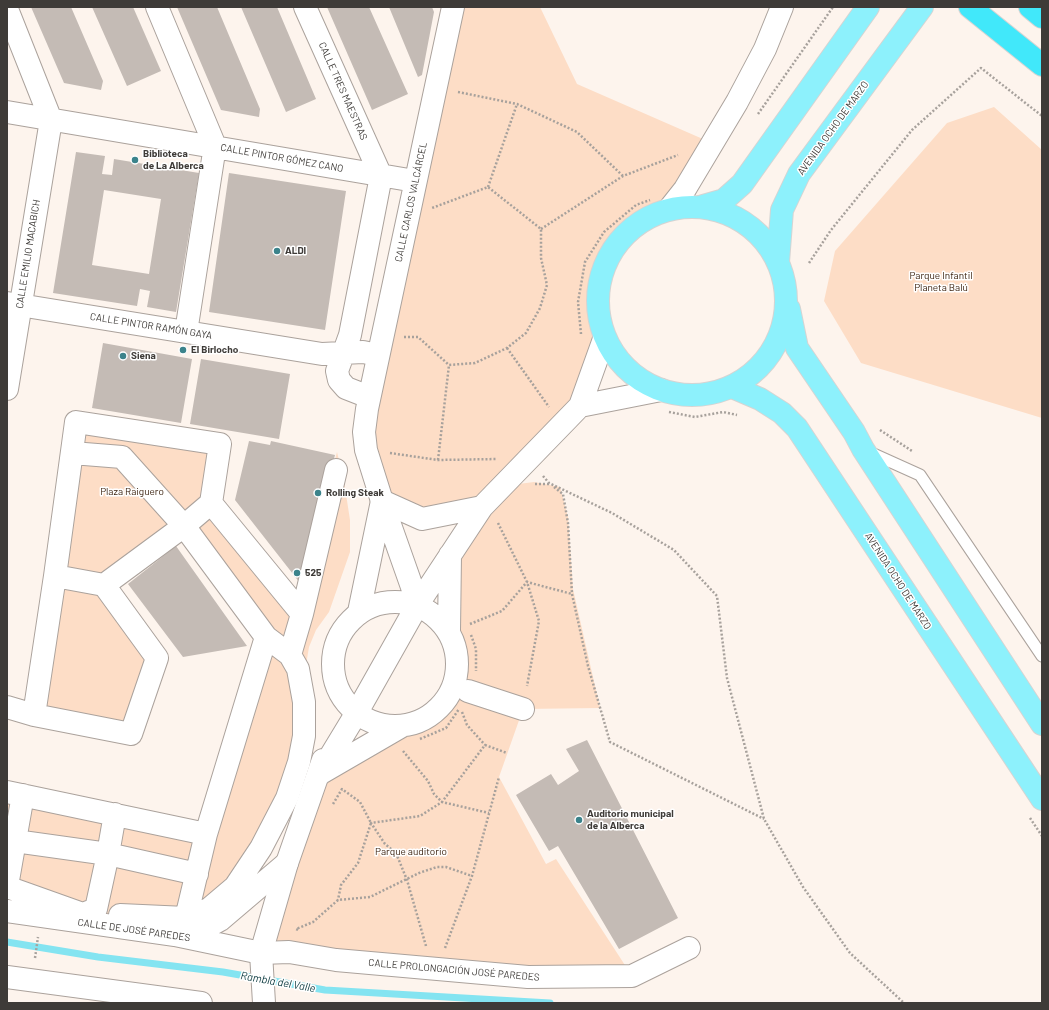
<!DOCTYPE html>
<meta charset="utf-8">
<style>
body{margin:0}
#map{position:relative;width:1049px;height:1010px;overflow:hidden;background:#fdf4ed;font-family:Barlow,sans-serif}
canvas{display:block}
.frame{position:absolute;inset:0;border:8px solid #3e3b38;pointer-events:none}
</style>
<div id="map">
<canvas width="1049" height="1010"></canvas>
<div class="frame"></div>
</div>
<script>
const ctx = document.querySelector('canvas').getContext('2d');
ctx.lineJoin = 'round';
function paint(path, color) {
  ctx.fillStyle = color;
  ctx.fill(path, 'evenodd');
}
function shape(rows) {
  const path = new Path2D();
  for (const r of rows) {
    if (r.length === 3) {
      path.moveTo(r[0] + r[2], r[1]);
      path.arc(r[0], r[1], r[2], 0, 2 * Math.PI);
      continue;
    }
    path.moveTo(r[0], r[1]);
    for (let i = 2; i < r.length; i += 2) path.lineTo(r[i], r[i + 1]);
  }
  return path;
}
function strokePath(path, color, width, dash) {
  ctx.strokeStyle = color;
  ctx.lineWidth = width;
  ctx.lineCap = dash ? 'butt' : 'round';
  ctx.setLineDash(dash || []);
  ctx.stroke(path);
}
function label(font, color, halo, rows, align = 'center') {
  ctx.font = font + ' Barlow,sans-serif';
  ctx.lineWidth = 3;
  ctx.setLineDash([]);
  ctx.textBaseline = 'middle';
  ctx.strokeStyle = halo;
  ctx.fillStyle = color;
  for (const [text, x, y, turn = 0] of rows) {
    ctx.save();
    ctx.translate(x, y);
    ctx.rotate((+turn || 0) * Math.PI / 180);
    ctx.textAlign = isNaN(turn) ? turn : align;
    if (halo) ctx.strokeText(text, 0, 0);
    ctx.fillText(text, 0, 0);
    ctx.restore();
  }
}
const green = shape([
 [453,7,540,7,577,84,712,143,670,208,636,224,614,248,600,278,598,310,604,339,580,406,503,486,534,482,560,487,568,517,573,589,600,708,523,709,499,777,546,864,556,859,632,976,261,953,319,775,402,726,423,720,441,707,450,694,457,674,457,652,449,631,450,555,481,508,422,519,382,501,366,450],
 [994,107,1042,150,1042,418,861,363,824,301,835,251,947,123],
 [76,418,228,441,216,505,297,606,337,452,344,481,350,520,350,552,329,612,316,630,309,647,305,671,310,705,241,891,162,931,7,895,7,796,201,830,256,637,181,536,111,591,159,658,135,737,31,719]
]);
const stream = shape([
 [7,942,98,957,223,972,325,990,550,1003]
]);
const building = shape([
 [31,7,71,7,103,81,101,90,64,83],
 [92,7,133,7,161,71,127,86],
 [177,7,217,7,260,109,259,117,221,110],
 [241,7,277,7,316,99,286,112],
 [327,7,369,7,408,94,372,110],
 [389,7,432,7,434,12,422,75,418,77],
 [76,152,105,156,102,174,112,175,114,159,199,173,176,312,147,307,150,291,140,289,137,306,53,293],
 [104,190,161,199,149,274,92,265],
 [229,173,346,191,325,330,209,312],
 [103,343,192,359,181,423,92,408],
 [201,359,290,374,279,439,190,424],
 [249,441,270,445,271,441,335,455,300,583,235,500],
 [176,546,247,646,183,657,128,584],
 [587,740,678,918,619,949,558,846,549,851,516,795,551,774,558,785,579,771,566,749]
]);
const path = shape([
 [458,92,517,104,577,132,623,176],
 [758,114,833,7],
 [488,187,517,104],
 [541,229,623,176,678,155],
 [809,263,831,230,912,130,981,68,1042,116],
 [581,334,578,302,585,262,604,232,636,205,650,200],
 [404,337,418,337,449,365,475,363,507,348,526,333,540,308,547,285,541,258,541,229,488,187,432,208],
 [507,348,549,407],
 [669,412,695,417,723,412,737,415],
 [880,430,912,451],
 [390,453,438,460,497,459],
 [438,460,449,365],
 [543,476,549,483,612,513,674,550,717,596,727,678,764,819,803,887,850,953,904,1003],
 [535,484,550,484],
 [554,487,563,494,568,523,572,594,588,666,610,742,764,819],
 [498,523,527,582,539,621,527,686],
 [470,624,502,611,527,582,572,594],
 [471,635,476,649,476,671],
 [462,712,467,725,485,745],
 [420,739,446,728,459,709],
 [403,751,428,781,434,794,442,802,485,745,507,753],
 [333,804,342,789,360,802,371,823,358,863,341,885,338,900],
 [1030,818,1042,836],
 [298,930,296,929,313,922,338,900,370,897,419,873,437,867,446,867,472,876],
 [426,946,407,880,396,853,385,844,371,823,420,816,442,802,489,813],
 [445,948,472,876,499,777],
 [35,958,38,937]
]);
const lane = shape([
 [869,452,920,475,1042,656]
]);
const street = shape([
 [157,7,215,146,186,332],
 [305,7,381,176,350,335,337,371,339,380,346,388,369,397],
 [7,9,51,120,7,389],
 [7,112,415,181],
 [670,208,685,189,737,102,765,49,782,7],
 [7,303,322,354,363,352,378,355],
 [72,453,122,457,184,526,266,637,290,655,302,614,211,503],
 [382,501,366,450,364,432,367,409,453,7],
 [302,614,336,470],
 [468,691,523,709],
 [7,707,34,715,55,576,104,585,184,526,211,503,220,444,76,422,55,576],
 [34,715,131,734,157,658,104,585],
 [7,792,206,834,186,918,120,915],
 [206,834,266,637],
 [15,841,108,854,197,874],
 [7,886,23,795],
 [7,887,80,913],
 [7,911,175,935,261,953,289,952,336,960,528,977,632,976,689,948],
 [83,914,96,909,108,854,115,814],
 [186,918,209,909,235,887,261,848,287,798,299,762,304,736,304,702,298,669,290,655],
 [180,934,204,929,220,920,287,863],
 [7,977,201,1003]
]);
const secondary = shape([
 [580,406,661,390],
 [382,501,422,519,482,507],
 [382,502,418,604],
 [395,664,62],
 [359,612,382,501],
 [449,631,450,555],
 [321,773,402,726],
 [319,775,356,714,418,604,482,507,580,406,604,339],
 [264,1003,261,953,287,863,323,760]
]);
const primary = shape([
 [703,206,724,200,742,184,868,7],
 [692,301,94],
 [778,262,782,210,799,174,922,7],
 [789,309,797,348,854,432,863,449,1042,724],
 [732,387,760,399,782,413,797,428,1042,799]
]);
const highway = shape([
 [970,7,1042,65],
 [1030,7,1042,17]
]);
const markers = [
 [135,160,4,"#3b838b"],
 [277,251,4,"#3b838b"],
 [183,350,4,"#3b838b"],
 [123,356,4,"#3b838b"],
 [318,493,4,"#3b838b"],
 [297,573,4,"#3b838b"],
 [579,820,4,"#3b838b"]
];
const streetNames = [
 ["CALLE TRES MAESTRAS",343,91,66],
 ["AVENIDA OCHO DE MARZO",833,128,-54],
 ["CALLE PINTOR GÓMEZ CANO",282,158,10],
 ["CALLE CARLOS VALCÁRCEL",411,202,-78],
 ["CALLE EMILIO MACABICH",28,254,-81],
 ["CALLE PINTOR RAMÓN GAYA",151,326,9],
 ["AVENIDA OCHO DE MARZO",898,581,57],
 ["CALLE DE JOSÉ PAREDES",134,930,8],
 ["CALLE PROLONGACIÓN JOSÉ PAREDES",454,970,5]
];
const poiNames = [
 ["Biblioteca",143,154],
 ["de La Alberca",143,166],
 ["ALDI",285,251],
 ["El Birlocho",191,350],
 ["Siena",131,356],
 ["Rolling Steak",326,493],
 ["525",305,573],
 ["Auditorio municipal",587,814],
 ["de la Alberca",587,826]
];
const parkNames = [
 ["Parque Infantil",941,276],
 ["Planeta Balú",941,288],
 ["Plaza Raiguero",132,492],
 ["Parque auditorio",411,852]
];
const waterNames = [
 ["Rambla del Valle",278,982,10]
];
paint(green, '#fdddc6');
strokePath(stream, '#84e4f1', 7);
paint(building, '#c4bbb5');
strokePath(lane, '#aba29c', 13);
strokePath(street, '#aba29c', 24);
strokePath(secondary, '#aba29c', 24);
strokePath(primary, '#d5d4d3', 24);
strokePath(highway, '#d5d4d3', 24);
strokePath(path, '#a7a19c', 2.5, [2, 2]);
strokePath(lane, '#fff', 11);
strokePath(street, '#fff', 22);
strokePath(secondary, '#fff', 22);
strokePath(primary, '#8df1fc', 22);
strokePath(highway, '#41e8fa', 22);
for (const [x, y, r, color] of markers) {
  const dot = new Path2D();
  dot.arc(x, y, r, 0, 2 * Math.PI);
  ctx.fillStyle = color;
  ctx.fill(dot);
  strokePath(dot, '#fff', 1.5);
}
label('10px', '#3e3b38', '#fff', streetNames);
label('bold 10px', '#3e3b38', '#fff', poiNames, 'left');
label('10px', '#3c2310', '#fff', parkNames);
label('italic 11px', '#103e43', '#fff', waterNames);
</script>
